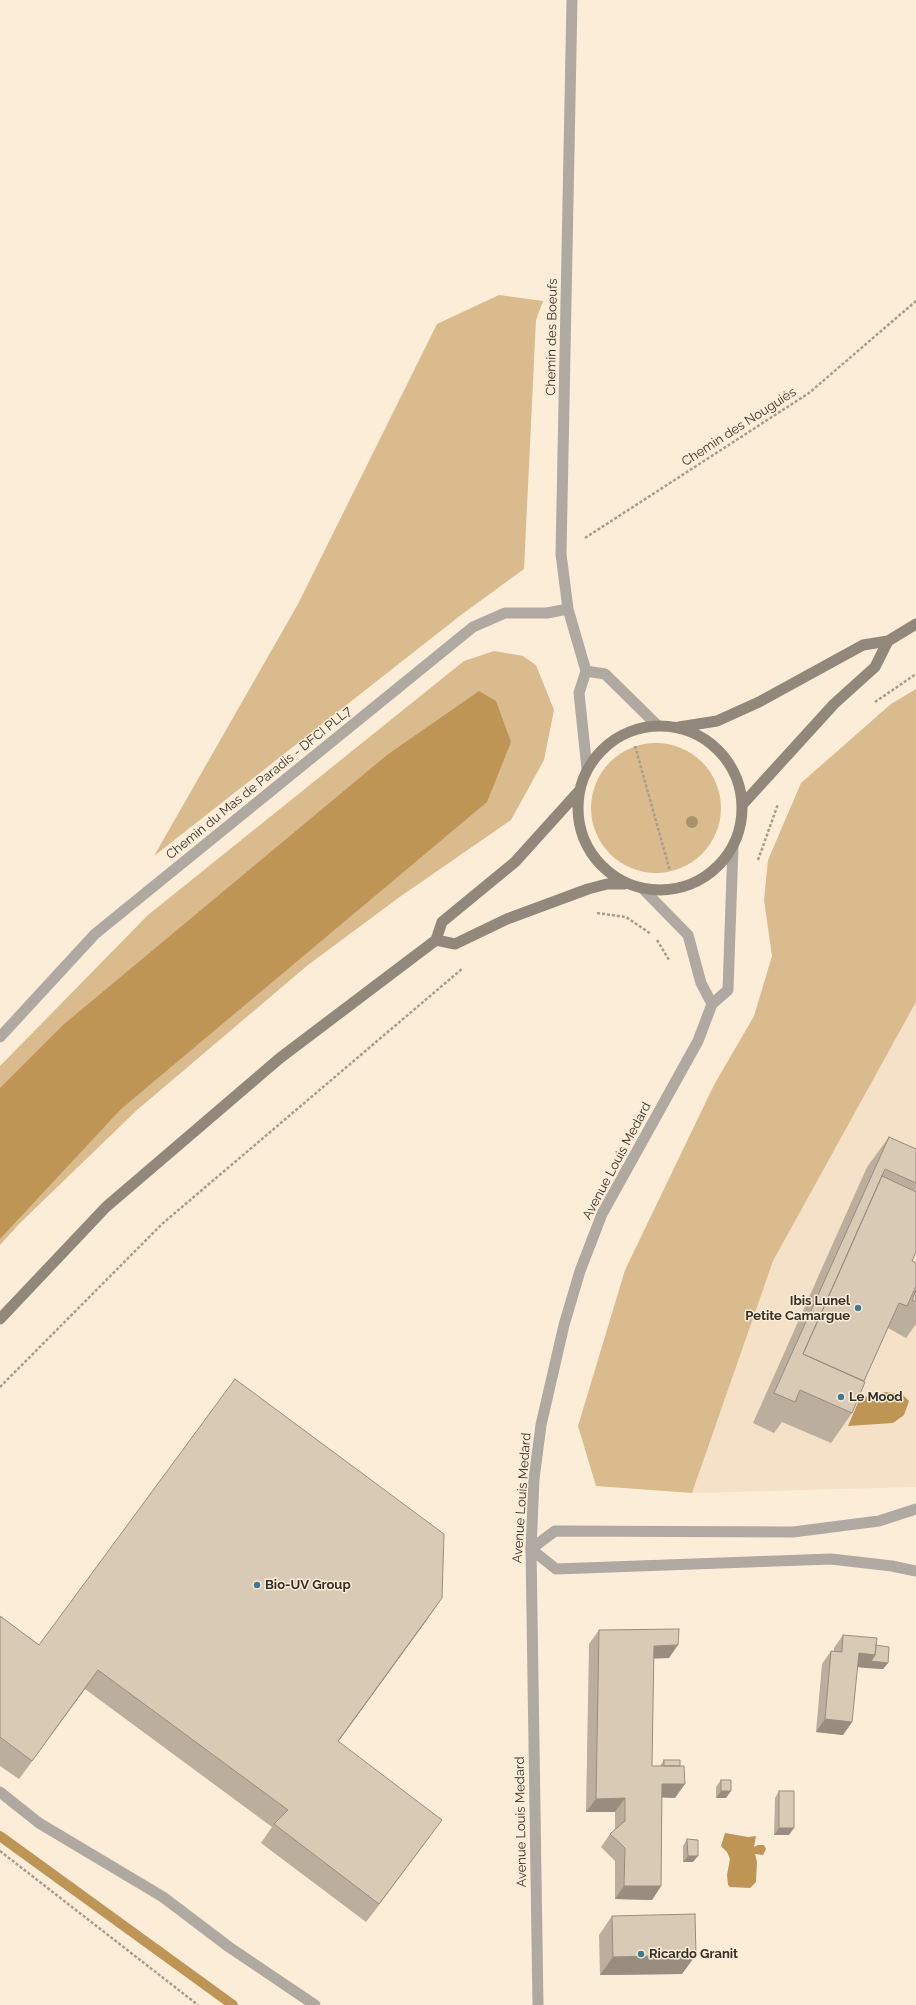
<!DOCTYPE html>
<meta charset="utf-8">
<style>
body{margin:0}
canvas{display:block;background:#fcedd8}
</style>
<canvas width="916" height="2005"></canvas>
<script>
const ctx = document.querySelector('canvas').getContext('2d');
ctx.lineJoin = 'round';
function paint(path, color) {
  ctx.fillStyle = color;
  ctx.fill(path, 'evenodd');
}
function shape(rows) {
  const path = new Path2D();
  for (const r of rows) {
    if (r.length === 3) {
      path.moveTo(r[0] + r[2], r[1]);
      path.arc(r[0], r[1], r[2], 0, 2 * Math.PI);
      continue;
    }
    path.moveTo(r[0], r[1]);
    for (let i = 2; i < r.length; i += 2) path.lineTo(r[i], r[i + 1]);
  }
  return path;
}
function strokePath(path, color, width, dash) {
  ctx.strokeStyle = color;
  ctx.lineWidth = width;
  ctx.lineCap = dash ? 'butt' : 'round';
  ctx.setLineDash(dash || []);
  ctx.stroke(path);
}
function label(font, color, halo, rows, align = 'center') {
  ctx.font = font + ' Raleway,sans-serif';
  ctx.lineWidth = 3;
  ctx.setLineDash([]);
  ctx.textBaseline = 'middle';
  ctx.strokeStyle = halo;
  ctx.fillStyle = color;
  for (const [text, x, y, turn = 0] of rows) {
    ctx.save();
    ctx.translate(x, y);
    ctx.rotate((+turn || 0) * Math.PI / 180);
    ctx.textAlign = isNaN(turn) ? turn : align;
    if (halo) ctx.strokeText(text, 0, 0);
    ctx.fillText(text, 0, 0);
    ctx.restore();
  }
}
const built = shape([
 [916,1002,916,1487,692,1493,773,1261]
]);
const green = shape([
 [499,295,543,301,536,320,524,569,461,615,154,856,298,604,437,324],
 [494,651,523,656,536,665,554,710,544,760,511,820,401,896,308,965,137,1110,19,1224,0,1245,0,1066,148,915,464,661],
 [916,689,916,1002,773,1261,692,1493,596,1486,578,1426,625,1270,714,1085,754,1016,772,956,764,900,768,860,801,783,891,704],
 [656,808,65]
]);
const water = shape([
 [479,691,496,701,511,742,487,802,121,1109,0,1239,0,1088,63,1025,387,755],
 [886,1392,902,1394,909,1401,904,1415,893,1423,848,1426,860,1398],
 [725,1833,748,1837,756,1836,754,1847,758,1845,764,1845,766,1849,763,1855,755,1854,757,1862,756,1882,750,1888,730,1887,728,1885,727,1875,730,1859,727,1852,721,1846]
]);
const stream = shape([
 [0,1836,233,2005]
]);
const path = shape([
 [585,538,809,393,916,301],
 [875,702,916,674],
 [635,746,670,871],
 [758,860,778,804],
 [597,913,626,917,651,934],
 [657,940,669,960],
 [0,1387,162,1224,463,968],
 [0,1851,198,2005]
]);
const service = shape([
 [0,1792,39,1823,163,1897,229,1947,315,2005]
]);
const minor = shape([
 [572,0,561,554,568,609,586,671],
 [586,671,579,693,587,769],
 [586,671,605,674,657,725],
 [0,1037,95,934,473,627,505,613,547,613,568,609],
 [916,1509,879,1521,793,1532,555,1531,531,1549,556,1569,831,1559,892,1566,916,1571]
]);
const tertiary = shape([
 [642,888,688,935,701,983,712,1004],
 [538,2005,531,1549,534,1479,541,1425,564,1325,580,1271,602,1214,698,1041,712,1004,728,990,733,846]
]);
const secondary = shape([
 [660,808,82],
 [679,727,717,721,759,702,863,645,888,641,916,624],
 [742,805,834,704,875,667,888,641],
 [436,940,455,944,507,919,588,889,607,884,624,884],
 [0,1319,106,1207,280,1058,436,940,442,922,515,862,580,790]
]);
const trees = [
 [692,822]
];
const wall = shape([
 [889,1137,916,1149,916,1252,912,1261,916,1263,916,1324,906,1338,888,1328,864,1381,852,1413,831,1443,782,1422,774,1433,753,1423,867,1167],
 [0,1616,39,1645,429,1617,338,1742,428,1839,366,1922,261,1843,272,1827,85,1689,19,1779,0,1766],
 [599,1630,669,1658,653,1658,652,1766,660,1766,664,1760,675,1798,662,1797,661,1886,652,1900,615,1899,615,1861,601,1847,610,1834,615,1829,615,1812,586,1812,589,1644],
 [843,1635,876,1645,888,1663,883,1669,857,1667,852,1722,843,1735,816,1732,822,1664,831,1651,834,1651,834,1648],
 [721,1780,726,1798,716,1798,716,1787],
 [779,1791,789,1835,774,1835,775,1798],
 [687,1839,693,1862,683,1862,683,1846],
 [612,1916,682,1974,600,1975,599,1935]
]);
const shadedWall = shape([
 [442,1598,429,1617,325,1760,338,1741],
 [678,1645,669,1658,644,1659,654,1646],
 [859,1653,875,1655,866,1668,850,1666],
 [871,1661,888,1663,883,1669,866,1668],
 [98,1670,85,1689,19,1779,32,1761],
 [825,1719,852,1722,843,1735,816,1732],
 [662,1784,685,1784,675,1798,653,1797],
 [721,1791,731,1791,726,1798,716,1798],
 [625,1798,615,1812,586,1812,596,1799],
 [442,1820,428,1839,366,1922,379,1904],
 [779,1828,794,1828,789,1835,774,1835],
 [688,1856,698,1856,693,1862,683,1862],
 [624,1886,661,1886,652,1900,615,1899],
 [696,1955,682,1974,600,1975,613,1957]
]);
const building = shape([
 [889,1137,916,1149,916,1183,885,1169,803,1354,865,1382,852,1413,800,1390,795,1402,774,1393,889,1137],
 [882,1176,916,1192,916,1252,912,1261,916,1263,916,1286,907,1306,899,1303,864,1381,803,1354,882,1176],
 [916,1290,916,1302,912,1300,916,1290],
 [235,1379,444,1534,442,1598,338,1741,442,1820,379,1904,274,1824,288,1810,98,1670,32,1761,0,1737,0,1616,39,1645,235,1379],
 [679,1629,678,1645,654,1646,652,1766,684,1766,685,1784,662,1784,661,1886,624,1886,625,1848,610,1834,625,1821,625,1798,596,1799,599,1630,679,1629],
 [843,1635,877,1638,875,1655,859,1653,852,1722,825,1719,831,1651,842,1652,843,1635],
 [876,1645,889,1647,888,1663,871,1661,875,1655,876,1645],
 [664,1760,680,1760,680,1766,664,1766,664,1760],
 [721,1780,731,1780,731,1791,721,1791,721,1780],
 [779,1791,794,1791,794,1828,779,1828,779,1791],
 [687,1839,698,1840,698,1856,688,1856,687,1839],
 [695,1914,696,1955,613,1957,612,1916,695,1914]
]);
const markers = [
 [858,1308,4,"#3f7a92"],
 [841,1397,4,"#3f7a92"],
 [257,1585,4,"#3f7a92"],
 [641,1954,4,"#3f7a92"]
];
const streetNames = [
 ["Chemin des Boeufs",552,337,-89],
 ["Chemin des Nouguiés",739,427,-33],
 ["Chemin du Mas de Paradis - DFCI PLL7",259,783,-39],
 ["Avenue Louis Medard",617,1161,-62],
 ["Avenue Louis Medard",522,1498,-86],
 ["Avenue Louis Medard",521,1822,-91]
];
const poiNames = [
 ["Ibis Lunel",850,1301,"right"],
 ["Petite Camargue",850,1316,"right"],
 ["Le Mood",849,1397],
 ["Bio-UV Group",265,1585],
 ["Ricardo Granit",649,1954]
];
paint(built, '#f5e1c7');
paint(green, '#dabb8e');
paint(water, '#bf9556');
strokePath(stream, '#bf9556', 10);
strokePath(path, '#a89d8d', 2.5, [3, 2]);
strokePath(service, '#b0a9a1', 11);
strokePath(minor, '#b0a9a1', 11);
strokePath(tertiary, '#b0a9a1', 11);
strokePath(secondary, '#91887b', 11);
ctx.fillStyle = '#a8916d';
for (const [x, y] of trees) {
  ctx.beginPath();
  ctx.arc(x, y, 6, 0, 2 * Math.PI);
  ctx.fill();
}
paint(wall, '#bbae9c');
paint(shadedWall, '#988d7f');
paint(building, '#d9cab5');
strokePath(building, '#988d7f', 1);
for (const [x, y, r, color] of markers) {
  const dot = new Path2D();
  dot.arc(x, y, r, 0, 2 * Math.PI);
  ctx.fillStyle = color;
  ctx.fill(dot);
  strokePath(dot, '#fcedd8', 1.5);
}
label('13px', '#353027', '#fcedd8', streetNames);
label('bold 13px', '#353027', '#fcedd8', poiNames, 'left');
</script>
